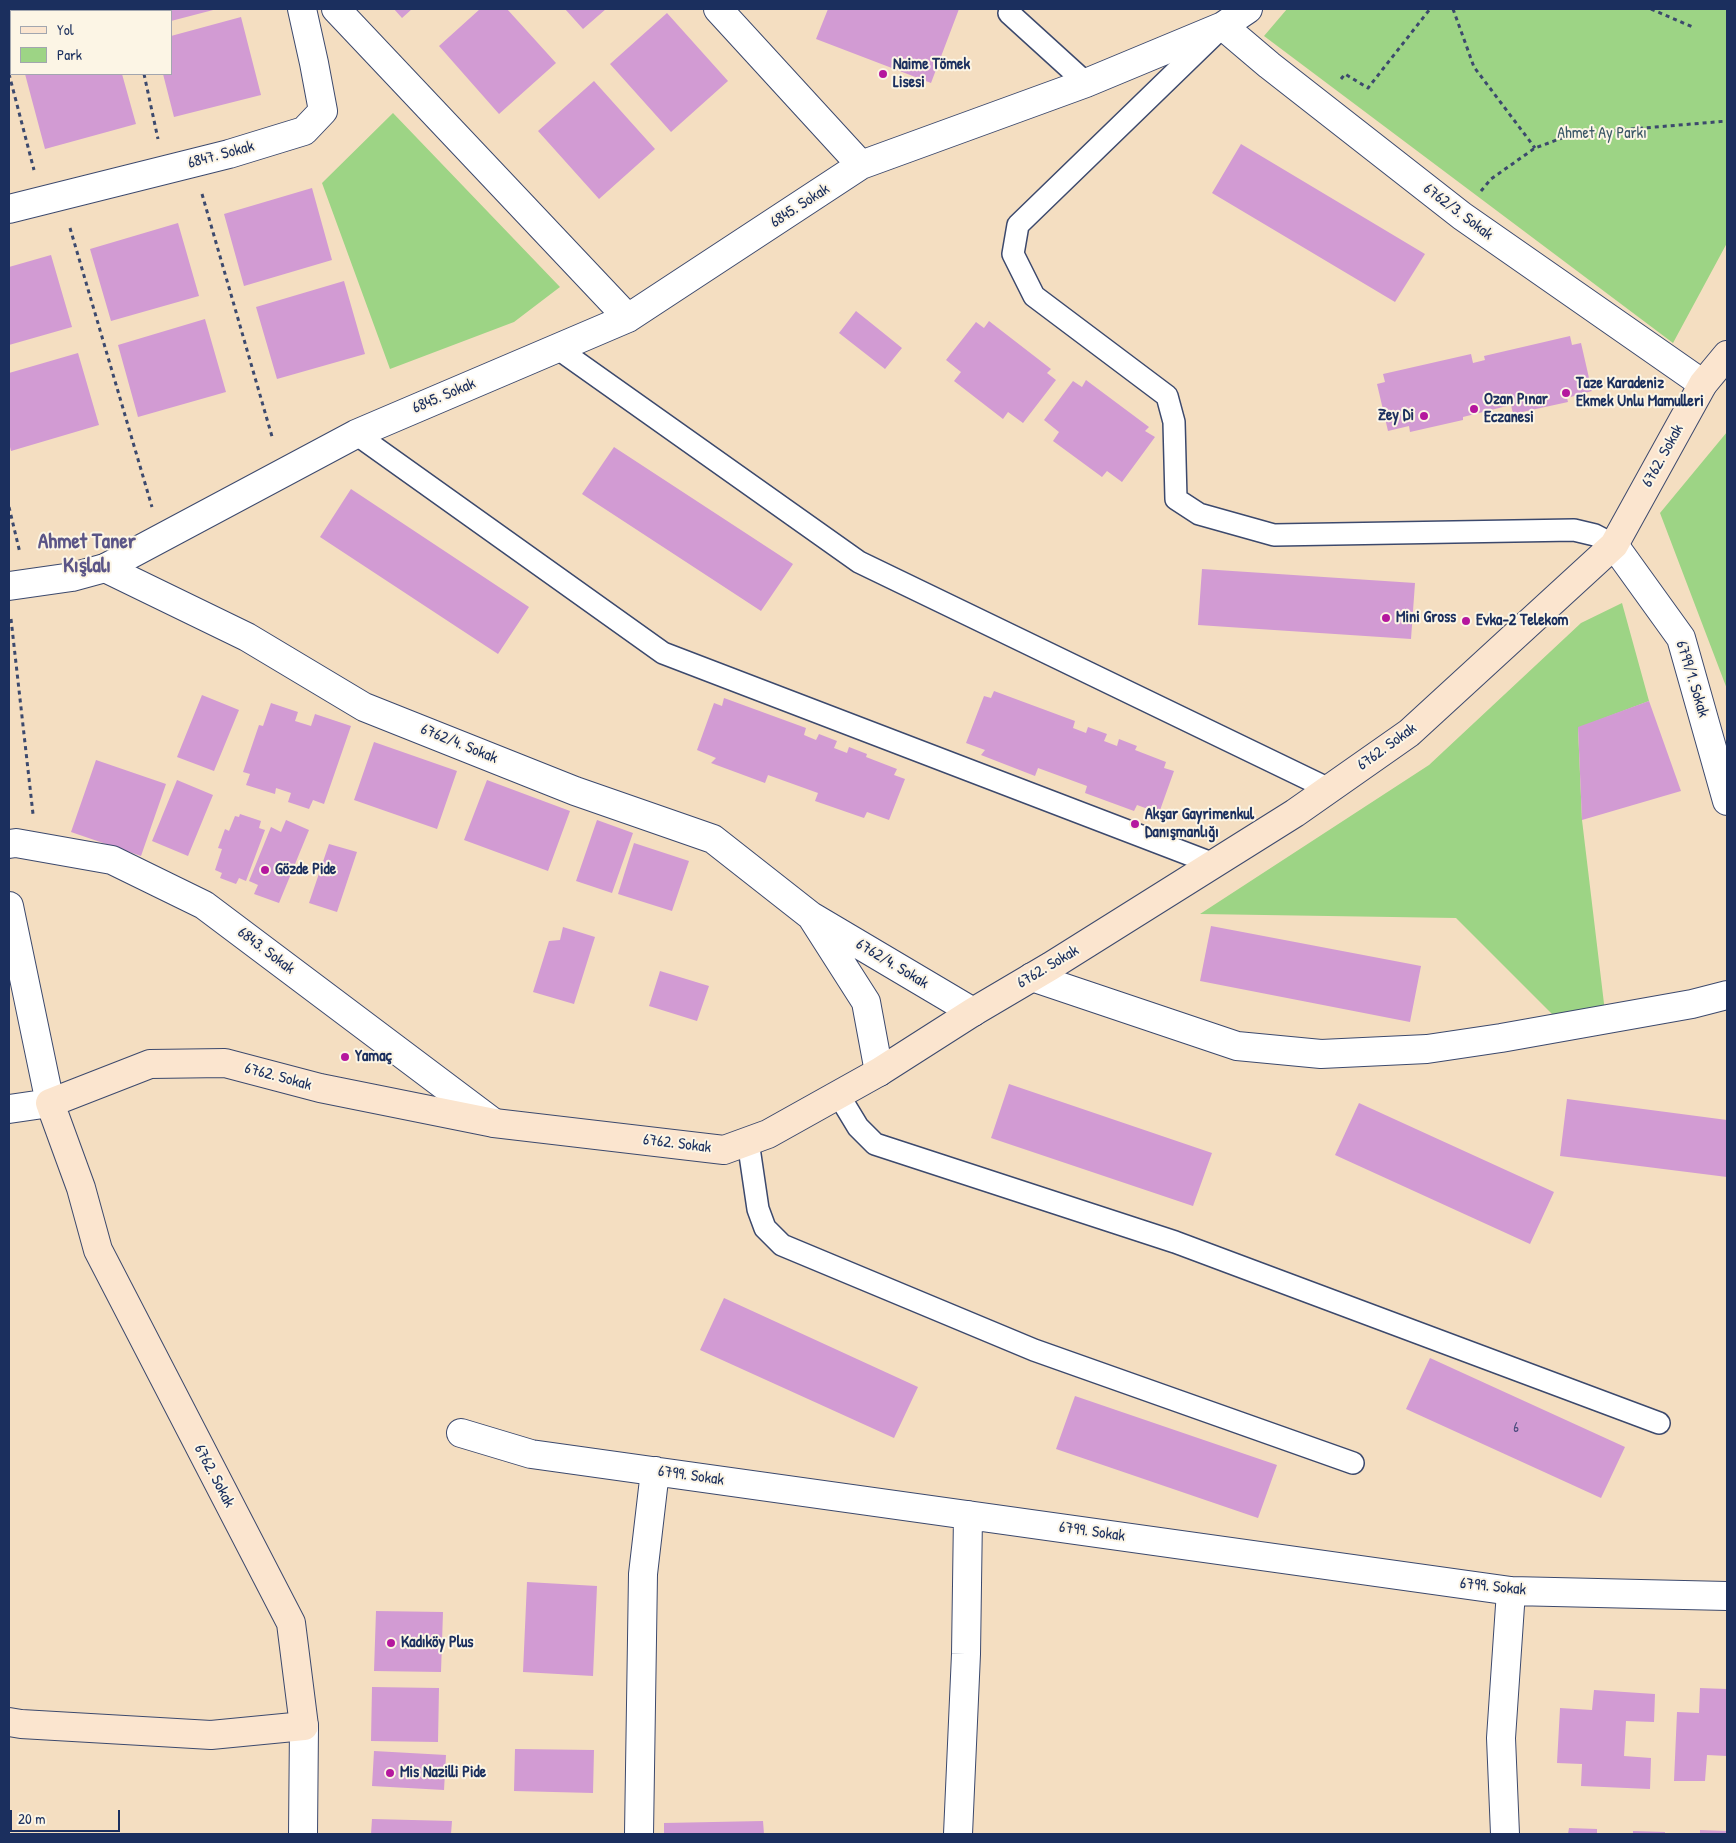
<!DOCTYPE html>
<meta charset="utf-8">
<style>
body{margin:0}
#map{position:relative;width:1736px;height:1843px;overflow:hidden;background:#f4dec1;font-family:"Patrick Hand",sans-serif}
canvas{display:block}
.frame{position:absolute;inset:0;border:10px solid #1b2f5e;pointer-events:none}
.legend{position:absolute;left:10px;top:10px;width:162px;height:65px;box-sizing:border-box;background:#fcf5e5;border:1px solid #a2a6af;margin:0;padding:6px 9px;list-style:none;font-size:15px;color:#1b2f5e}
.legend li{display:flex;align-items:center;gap:10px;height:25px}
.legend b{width:25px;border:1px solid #a2a6af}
.scale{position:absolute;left:10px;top:1810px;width:110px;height:22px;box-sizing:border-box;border:2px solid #1b2f5e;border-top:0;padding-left:6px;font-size:15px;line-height:18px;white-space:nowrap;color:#1b2f5e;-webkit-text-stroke:4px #fcf5e5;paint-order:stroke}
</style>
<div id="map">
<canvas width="1736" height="1843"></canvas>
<div class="frame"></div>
<ul class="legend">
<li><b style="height:6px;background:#fbe5cf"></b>Yol</li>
<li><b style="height:14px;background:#9dd485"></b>Park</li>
</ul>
<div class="scale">20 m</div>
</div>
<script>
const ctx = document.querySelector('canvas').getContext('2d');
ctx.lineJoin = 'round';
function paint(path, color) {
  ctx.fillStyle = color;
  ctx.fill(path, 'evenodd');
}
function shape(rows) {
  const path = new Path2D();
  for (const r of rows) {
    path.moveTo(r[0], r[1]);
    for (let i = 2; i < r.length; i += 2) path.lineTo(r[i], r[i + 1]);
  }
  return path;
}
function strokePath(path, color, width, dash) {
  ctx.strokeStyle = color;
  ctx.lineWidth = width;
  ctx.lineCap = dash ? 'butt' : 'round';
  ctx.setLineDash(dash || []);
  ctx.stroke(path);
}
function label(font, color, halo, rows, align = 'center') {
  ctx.font = font + ' "Patrick Hand",sans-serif';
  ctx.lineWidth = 4;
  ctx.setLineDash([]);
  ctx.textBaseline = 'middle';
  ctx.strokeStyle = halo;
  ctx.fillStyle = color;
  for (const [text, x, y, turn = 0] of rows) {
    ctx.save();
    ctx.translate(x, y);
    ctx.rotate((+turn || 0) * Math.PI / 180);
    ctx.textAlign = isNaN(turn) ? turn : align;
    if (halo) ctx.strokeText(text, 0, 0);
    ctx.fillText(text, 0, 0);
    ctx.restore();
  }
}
const green = shape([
 [1287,9,1727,9,1727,243,1673,343,1264,36],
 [393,113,560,287,514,322,390,369,322,183],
 [1727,432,1727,689,1660,513],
 [1622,603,1649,701,1578,728,1582,820,1605,1012,1558,1020,1456,918,1200,914,1429,765,1581,623]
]);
const building = shape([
 [11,9,115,9,116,11,11,11],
 [149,9,217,9,171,21,171,11,150,11],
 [394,9,412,9,402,18],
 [480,9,507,9,556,63,499,114,439,46],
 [565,9,606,9,583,29],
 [828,9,959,9,931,83,816,39],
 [667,13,728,81,671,132,610,64],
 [241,17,261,95,174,117,163,74,171,74,171,36],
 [25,74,122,74,136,124,45,149],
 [594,81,655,149,599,199,538,131],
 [1241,144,1425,254,1395,302,1212,193],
 [312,188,332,260,244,286,224,214],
 [178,223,199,296,111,321,90,249],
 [51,255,72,327,9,345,9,267],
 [344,281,365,354,277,379,256,307],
 [856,311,902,348,885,369,839,333],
 [205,319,226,392,138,417,118,345],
 [989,321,1051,369,1047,373,1056,380,1023,423,1008,412,1003,419,954,381,961,372,946,360,976,322,984,328],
 [1570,336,1572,345,1581,343,1592,391,1567,398,1568,402,1513,414,1511,405,1463,417,1463,420,1410,432,1409,426,1388,431,1377,384,1385,382,1383,374,1471,354,1473,363,1485,360,1484,356],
 [78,353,99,425,11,451,9,443,9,373],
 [1086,380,1149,427,1145,431,1155,437,1122,482,1107,471,1102,477,1053,441,1059,432,1044,420,1073,381,1082,387],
 [614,447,793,564,761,611,582,494],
 [351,489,529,607,498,654,320,537],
 [1202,569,1415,583,1411,639,1198,625],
 [994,691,1075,721,1073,728,1086,733,1088,727,1107,734,1104,741,1117,746,1119,739,1137,746,1135,750,1166,762,1164,768,1174,771,1159,813,1137,805,1134,811,1085,793,1087,786,1038,768,1035,776,981,755,985,750,966,743,984,696,991,698],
 [202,695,239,710,214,771,177,757],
 [724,698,806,728,804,735,816,740,819,734,837,741,834,748,847,753,849,747,867,754,866,757,897,769,894,775,905,779,889,820,867,812,864,818,815,801,818,793,768,775,765,783,711,763,716,758,697,750,714,703,722,706],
 [1649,701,1681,791,1582,820,1578,727],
 [271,703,298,712,295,721,311,726,315,714,351,726,324,804,313,800,309,809,288,802,291,793,276,788,275,794,246,785,250,774,243,772,259,725,263,726],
 [374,742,457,771,437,829,354,800],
 [96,760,166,784,141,856,71,832],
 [177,780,213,795,188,856,152,841],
 [487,780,570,811,548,871,464,840],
 [240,814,261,821,259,828,265,830,246,881,239,878,236,884,220,878,222,873,215,870,222,849,218,848,225,829,229,831,235,816,239,817],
 [286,820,309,830,279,903,254,894,258,885,249,881,271,827,281,832],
 [597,820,633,833,612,893,576,881],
 [634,843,689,861,672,911,618,894],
 [329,844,357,852,337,912,309,903],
 [1211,926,1421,966,1410,1022,1200,981],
 [563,927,595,937,574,1004,533,992,549,941,560,940],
 [660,971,709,986,697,1021,649,1006],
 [1009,1084,1212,1153,1193,1206,991,1138],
 [1567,1099,1727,1120,1727,1177,1560,1156],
 [1359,1103,1554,1192,1530,1244,1335,1155],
 [724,1298,918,1387,894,1438,700,1350],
 [1430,1358,1625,1447,1601,1498,1406,1409],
 [1075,1396,1277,1465,1258,1518,1056,1449],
 [527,1582,597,1586,593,1676,523,1672],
 [376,1611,443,1612,441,1672,374,1671],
 [372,1687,439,1688,438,1742,371,1741],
 [1700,1688,1727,1689,1727,1756,1707,1755,1705,1781,1674,1781,1677,1712,1699,1713],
 [1594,1690,1655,1694,1654,1722,1626,1721,1624,1756,1651,1758,1650,1789,1581,1786,1582,1764,1557,1763,1560,1708,1592,1710],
 [515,1749,594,1750,593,1793,514,1791],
 [374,1751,446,1755,444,1790,372,1786],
 [372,1819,452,1821,451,1834,371,1834],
 [763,1821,764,1834,664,1834,664,1823],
 [1569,1828,1597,1829,1597,1834,1568,1834],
 [1700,1830,1727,1831,1727,1834,1700,1834],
 [1633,1831,1665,1832,1665,1834,1633,1834]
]);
const path = shape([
 [130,9,131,11],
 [1453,9,1474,67,1535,148],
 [1651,9,1695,28],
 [9,74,34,170],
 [144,74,158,139],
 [1341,79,1345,74,1368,88,1430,9],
 [1481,191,1491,179,1535,148,1573,134,1727,121],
 [202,194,273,440],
 [70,228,152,507],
 [9,507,20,553],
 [11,619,33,814]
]);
const service = shape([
 [1009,13,1086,83],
 [1217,32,1018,225,1013,254,1034,296,1167,396,1174,422,1176,499,1199,514,1274,535,1574,530,1595,535,1614,545],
 [557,348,859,562,1329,789],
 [356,434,663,653,1214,864],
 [838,1094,858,1127,875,1144,1175,1242,1659,1423],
 [748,1141,758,1209,765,1228,782,1245,1034,1350,1353,1463]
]);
const minor = shape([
 [336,9,628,318],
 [718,9,861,165],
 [1223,26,1269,65,1462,216,1703,384],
 [9,209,229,154,304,131,323,111,314,63,302,9],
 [1614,545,1681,638,1727,801],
 [9,586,72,577,105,568,356,434,628,318,861,165,1086,83,1223,26,1248,9],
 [9,844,16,843,112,860,204,905,494,1123],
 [9,906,50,1103,9,1109],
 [1032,977,1237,1046,1321,1054,1427,1049,1501,1038,1692,1004,1727,995],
 [461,1433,531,1454,1511,1591,1727,1596],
 [639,1834,643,1574,655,1471],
 [958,1834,966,1654,968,1515],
 [1505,1834,1501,1738,1511,1591]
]);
const tertiary = shape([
 [105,568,247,637,364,707,575,791,713,839,811,916,973,1012],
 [813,919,866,1002,879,1072],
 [303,1834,304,1726]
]);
const secondary = shape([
 [9,1722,21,1724,211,1735,304,1726,291,1623,98,1250,81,1188,50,1103,150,1064,225,1063,320,1088,494,1123,724,1150,768,1134,879,1072,973,1012,1051,966,1295,813,1409,733,1614,545,1703,384,1727,355]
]);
const markers = [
 [883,74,5,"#b5179e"],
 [1566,393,5,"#b5179e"],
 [1474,409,5,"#b5179e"],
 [1424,416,5,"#b5179e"],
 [1386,618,5,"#b5179e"],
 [1466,621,5,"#b5179e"],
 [1135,824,5,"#b5179e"],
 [265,870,5,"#b5179e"],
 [345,1057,5,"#b5179e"],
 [391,1643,5,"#b5179e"],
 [390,1773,5,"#b5179e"]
];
const numberNames = [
 ["6",1516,1428]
];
const poiNames = [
 ["Naime Tömek",893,65],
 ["Lisesi",893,83],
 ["Taze Karadeniz",1576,384],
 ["Ekmek Unlu Mamulleri",1576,402],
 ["Ozan Pınar",1484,400],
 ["Eczanesi",1484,418],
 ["Zey Di",1414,416,"right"],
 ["Mini Gross",1396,618],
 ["Evka-2 Telekom",1476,621],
 ["Akşar Gayrimenkul",1145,815],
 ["Danışmanlığı",1145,833],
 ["Gözde Pide",275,870],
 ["Yamaç",355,1057],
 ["Kadıköy Plus",401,1643],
 ["Mis Nazilli Pide",400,1773]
];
const parkNames = [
 ["Ahmet Ay Parkı",1602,134]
];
const streetNames = [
 ["6847. Sokak",221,155,-15],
 ["6845. Sokak",800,206,-33],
 ["6762/3. Sokak",1458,212,37],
 ["6845. Sokak",444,396,-23],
 ["6762. Sokak",1663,456,-61],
 ["6799/1. Sokak",1692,679,73],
 ["6762/4. Sokak",459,744,22],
 ["6762. Sokak",1387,747,-36],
 ["6843. Sokak",266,951,37],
 ["6762/4. Sokak",892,964,31],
 ["6762. Sokak",1048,967,-31],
 ["6762. Sokak",278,1077,15],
 ["6762. Sokak",677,1144,7],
 ["6762. Sokak",214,1476,62],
 ["6799. Sokak",691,1476,8],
 ["6799. Sokak",1092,1532,8],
 ["6799. Sokak",1493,1587,6]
];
const districtNames = [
 ["Ahmet Taner",87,542],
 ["Kışlalı",87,566]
];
paint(green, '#9dd485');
paint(building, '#d29bd3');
strokePath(service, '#3c496d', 24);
strokePath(minor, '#3c496d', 30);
strokePath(tertiary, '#3c496d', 30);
strokePath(secondary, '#3c496d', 30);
strokePath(path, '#3c496d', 3, [4, 4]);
strokePath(service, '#fff', 21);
strokePath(minor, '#fff', 28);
strokePath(tertiary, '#fff', 28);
strokePath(secondary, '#fbe5cf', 28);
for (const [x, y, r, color] of markers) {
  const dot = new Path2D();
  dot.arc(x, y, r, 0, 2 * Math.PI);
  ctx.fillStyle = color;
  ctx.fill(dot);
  strokePath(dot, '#fcf5e5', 2);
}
label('14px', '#494a7b', null, numberNames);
label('bold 16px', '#1b2f5e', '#fcf5e5', poiNames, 'left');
label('16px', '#3c5868', '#fcf5e5', parkNames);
label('16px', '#1b2f5e', '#fcf5e5', streetNames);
label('bold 21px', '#5b5587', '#fcf5e5', districtNames);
</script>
